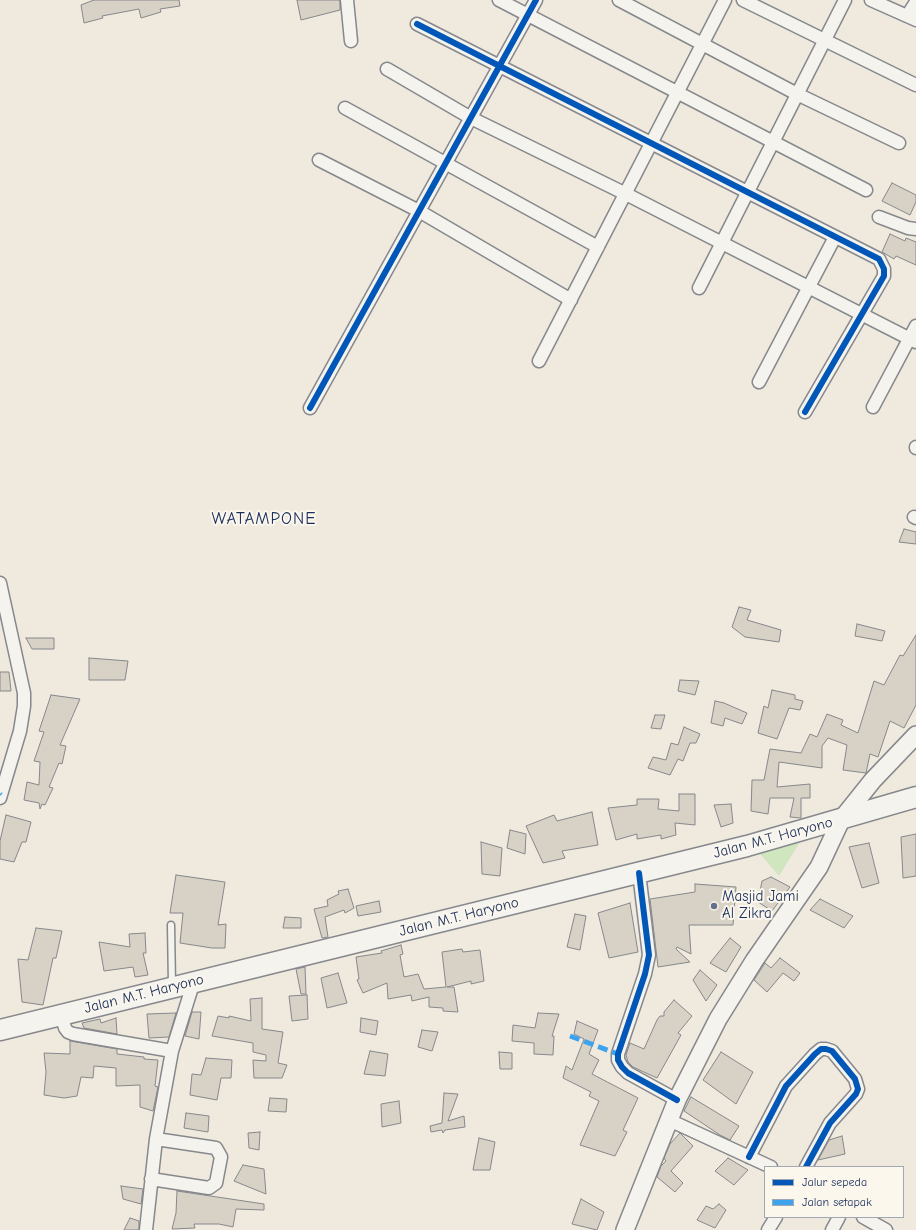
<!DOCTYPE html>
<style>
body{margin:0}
#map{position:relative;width:916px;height:1230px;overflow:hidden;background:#efe9de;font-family:"Comic Neue",sans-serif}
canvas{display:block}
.legend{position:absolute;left:764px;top:1166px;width:140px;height:52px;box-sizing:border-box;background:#fbf7ec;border:1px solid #a1a7b3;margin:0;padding:5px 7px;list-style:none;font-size:12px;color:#1b2f5e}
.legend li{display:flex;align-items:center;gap:8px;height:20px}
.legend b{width:20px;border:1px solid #a1a7b3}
</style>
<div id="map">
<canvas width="916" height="1230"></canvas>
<ul class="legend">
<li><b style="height:5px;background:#0057b8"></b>Jalur sepeda</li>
<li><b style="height:5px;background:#3da3ed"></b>Jalan setapak</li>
</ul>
</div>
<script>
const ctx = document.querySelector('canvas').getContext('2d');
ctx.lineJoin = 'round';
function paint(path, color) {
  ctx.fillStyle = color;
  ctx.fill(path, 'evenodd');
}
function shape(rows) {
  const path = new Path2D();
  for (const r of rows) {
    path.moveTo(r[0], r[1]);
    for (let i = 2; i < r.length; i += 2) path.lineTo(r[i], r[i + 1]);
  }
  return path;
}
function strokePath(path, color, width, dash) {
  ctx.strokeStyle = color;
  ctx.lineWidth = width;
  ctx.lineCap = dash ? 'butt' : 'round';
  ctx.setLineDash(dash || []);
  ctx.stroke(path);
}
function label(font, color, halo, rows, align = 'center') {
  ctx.font = font + ' "Comic Neue",sans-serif';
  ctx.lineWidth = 4;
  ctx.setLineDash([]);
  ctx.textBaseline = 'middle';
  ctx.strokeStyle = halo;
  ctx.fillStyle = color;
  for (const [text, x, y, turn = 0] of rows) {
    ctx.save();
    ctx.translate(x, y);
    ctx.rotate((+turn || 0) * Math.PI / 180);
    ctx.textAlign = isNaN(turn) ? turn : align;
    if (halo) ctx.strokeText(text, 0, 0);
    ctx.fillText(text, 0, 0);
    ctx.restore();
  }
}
const green = shape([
 [803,837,779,876,756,849]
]);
const building = shape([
 [94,0,179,0,180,6,160,9,161,12,141,18,139,9,102,16,103,18,84,23,81,5,94,0],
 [297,0,340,0,340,10,301,20,297,0],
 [892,183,916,195,916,202,910,215,882,201,892,183],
 [890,234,905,241,906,238,916,242,916,265,896,256,894,259,882,252,890,234],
 [904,529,916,532,916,544,899,542,904,529],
 [739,607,751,610,747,620,781,630,779,642,745,637,732,627,739,607],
 [857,624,885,631,882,641,855,636,857,624],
 [916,635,916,705,904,728,890,721,878,757,870,754,866,773,843,770,847,745,828,738,822,746,822,768,779,762,777,787,810,784,810,798,801,798,801,818,790,817,794,798,770,798,768,814,751,811,752,780,764,780,770,749,801,753,810,734,817,737,827,714,843,720,841,725,858,733,874,681,884,685,900,655,903,656,916,635],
 [26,638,54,638,54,649,32,649,26,638],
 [89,658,128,661,125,680,89,680,89,658],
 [0,672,9,672,11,691,0,691,0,672],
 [680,680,699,681,695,695,678,691,680,680],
 [772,690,795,695,795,699,803,701,800,710,789,708,777,739,758,733,764,706,768,708,772,690],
 [51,695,80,699,60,745,66,746,62,764,59,763,49,787,53,788,45,805,42,804,40,809,39,803,24,800,27,782,39,785,40,762,34,761,44,732,39,731,51,695],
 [715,701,724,703,747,713,742,724,725,718,723,726,711,723,715,701],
 [655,715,665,715,661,729,651,728,655,715],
 [684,727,700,734,696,743,690,743,683,761,678,759,670,775,648,768,653,757,666,760,671,743,678,745,684,727],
 [679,794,695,794,695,825,675,823,676,835,661,839,661,835,637,839,637,834,616,840,608,808,637,805,637,799,659,799,658,809,679,811,679,794],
 [731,804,733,823,721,827,714,805,731,804],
 [592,812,598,845,562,851,565,858,543,863,526,826,554,815,557,821,592,812],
 [6,815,31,822,26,842,22,842,14,862,0,859,0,841,6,815],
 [510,830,526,834,525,854,507,848,510,830],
 [916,834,916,876,903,878,901,837,916,834],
 [481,842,502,848,500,876,482,874,481,842],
 [869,843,879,883,862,888,849,847,869,843],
 [176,875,225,882,218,925,226,924,225,948,212,948,180,943,183,913,170,913,176,875],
 [771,877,790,887,772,911,758,902,762,881,771,877],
 [695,884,736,887,733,925,689,925,691,954,677,947,676,949,690,962,658,967,650,899,695,892,695,884],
 [348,889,354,908,345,913,344,910,325,917,328,937,322,938,314,909,328,906,327,900,339,894,338,891,348,889],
 [820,899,853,916,844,928,810,910,820,899],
 [379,901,381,912,358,916,356,906,379,901],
 [630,903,638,952,609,958,598,913,630,903],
 [575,914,586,916,580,950,567,947,575,914],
 [285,917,301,918,301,928,283,928,285,917],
 [36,928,62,931,56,958,53,958,43,1005,22,1002,18,959,28,960,36,928],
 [145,933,146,953,143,953,148,975,135,977,133,967,104,971,99,942,130,947,129,934,145,933],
 [730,938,741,947,726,972,710,963,730,938],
 [401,945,403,954,400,955,404,977,418,974,424,989,446,987,442,952,462,949,463,952,480,950,484,981,471,984,471,981,447,987,454,987,458,1012,443,1011,443,1008,429,1007,429,997,412,1001,411,995,388,999,387,983,363,993,357,980,359,979,356,957,382,953,381,951,401,945],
 [780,958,800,973,794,981,783,973,767,992,754,980,765,963,771,968,780,958],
 [305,967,306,994,301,994,296,969,305,967],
 [700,970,717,985,706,1001,693,980,700,970],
 [338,973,347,1003,327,1008,321,978,338,973],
 [307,995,308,1019,292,1021,289,996,307,995],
 [262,998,262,1029,283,1032,278,1063,287,1065,282,1078,254,1078,253,1060,266,1061,266,1055,253,1052,253,1043,212,1036,218,1016,229,1018,229,1016,251,1021,250,999,262,998],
 [674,1000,692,1016,678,1033,681,1035,657,1078,633,1067,628,1062,626,1055,630,1043,644,1049,657,1020,660,1016,664,1016,664,1012,674,1000],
 [192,1012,201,1012,199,1039,185,1036,192,1012],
 [176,1013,169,1037,149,1038,147,1014,176,1013],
 [538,1013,559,1014,552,1036,554,1036,553,1055,534,1054,534,1043,512,1041,513,1025,535,1028,538,1013],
 [116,1018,117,1034,84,1028,82,1023,100,1019,101,1023,116,1018],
 [361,1018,378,1021,376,1035,360,1032,361,1018],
 [577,1021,598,1030,589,1054,599,1060,592,1074,638,1098,623,1130,627,1132,615,1156,580,1145,599,1101,589,1096,591,1092,563,1078,566,1066,572,1070,584,1039,574,1034,577,1021],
 [422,1030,438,1032,432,1051,418,1047,422,1030],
 [70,1041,117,1049,117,1054,144,1057,144,1059,158,1060,155,1086,158,1087,153,1111,140,1107,140,1085,116,1086,116,1068,94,1066,93,1078,81,1077,77,1096,64,1098,44,1095,46,1072,44,1053,70,1054,70,1041],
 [370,1051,388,1054,385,1076,364,1074,370,1051],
 [499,1052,512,1053,512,1069,500,1069,499,1052],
 [721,1052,753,1072,736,1104,703,1080,721,1052],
 [206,1058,232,1060,231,1078,221,1078,217,1100,190,1095,192,1074,201,1075,206,1058],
 [444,1093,458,1094,448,1121,464,1116,465,1127,445,1130,443,1133,442,1130,431,1132,430,1126,442,1123,444,1093],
 [691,1097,739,1126,730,1140,720,1135,684,1111,691,1097],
 [270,1098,287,1099,286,1112,268,1111,270,1098],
 [399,1101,401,1123,382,1127,381,1104,399,1101],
 [186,1113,209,1116,208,1132,184,1128,186,1113],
 [260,1132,259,1150,249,1148,248,1133,260,1132],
 [680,1133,693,1146,671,1171,683,1183,675,1192,657,1177,661,1166,666,1161,664,1158,670,1144,680,1133],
 [842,1136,845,1154,818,1160,829,1140,842,1136],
 [479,1138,495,1142,490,1170,473,1170,479,1138],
 [728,1158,748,1170,734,1185,715,1171,728,1158],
 [243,1165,264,1169,266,1194,234,1181,243,1165],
 [121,1186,143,1189,141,1204,123,1199,121,1186],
 [177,1191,264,1204,264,1210,236,1209,233,1227,219,1224,194,1224,195,1228,172,1229,176,1213,177,1191],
 [581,1199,604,1212,597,1230,572,1224,581,1199],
 [719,1204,726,1210,715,1228,697,1220,706,1206,713,1209,719,1204],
 [130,1218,139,1221,139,1230,124,1230,130,1218]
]);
const service = shape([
 [171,925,172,985]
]);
const minor = shape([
 [347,0,351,41],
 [499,0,866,190],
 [619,0,797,94,899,143],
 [743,0,916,85],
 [871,0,916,20],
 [907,16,916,2],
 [417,24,879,259,884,269,884,276,805,412],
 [387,69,471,118,626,194,916,342],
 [345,108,598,247],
 [319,160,419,211,571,300],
 [879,217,908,228,916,229],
 [699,288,845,0],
 [539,361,725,0],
 [759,382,835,237],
 [873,407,916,326],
 [310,408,536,0],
 [916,447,916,448],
 [914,517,916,518],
 [0,583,24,693,24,706,20,731,0,798],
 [639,873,649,955,645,974,618,1054,618,1060,622,1067,628,1073,677,1100],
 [61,1014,65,1028,68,1032,73,1034,172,1051],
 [669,1120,771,1167],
 [749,1157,786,1086,815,1054,821,1049,826,1049,832,1051,855,1079,858,1089,856,1094,830,1123,806,1167],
 [151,1179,209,1188,216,1183,221,1157,216,1148,156,1139],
 [863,1217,886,1230],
 [146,1230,156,1139,172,1051,194,981],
 [768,1230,776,1217],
 [832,1230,839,1217]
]);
const secondary = shape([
 [625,1230,677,1100,718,1019,754,961,819,867,841,820,873,780,916,735]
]);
const trunk = shape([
 [0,1030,747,846,916,797]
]);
const quiet = shape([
 [0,794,1,795],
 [570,1036,618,1054]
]);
const cycleway = shape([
 [417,24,879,259,884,269,884,276,805,412],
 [310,408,536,0],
 [639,873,649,955,645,974,618,1054,618,1060,622,1067,628,1073,677,1100],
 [749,1157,786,1086,815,1054,821,1049,826,1049,832,1051,855,1079,858,1089,856,1094,830,1123,806,1167]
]);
const markers = [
 [714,906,4,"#65708b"]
];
const streetNames = [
 ["Jalan M.T. Haryono",773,838,-15],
 ["Jalan M.T. Haryono",459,917,-14],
 ["Jalan M.T. Haryono",144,994,-14]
];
const poiNames = [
 ["Masjid Jami",722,897],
 ["Al Zikra",722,914]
];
const quarterNames = [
 ["WATAMPONE",264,519]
];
paint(green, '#cfe6be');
paint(building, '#d8d1c6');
strokePath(building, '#86888c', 1);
strokePath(service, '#86888c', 9);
strokePath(minor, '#86888c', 15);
strokePath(secondary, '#86888c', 20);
strokePath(trunk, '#86888c', 23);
strokePath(service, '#f5f3ee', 6);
strokePath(minor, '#f5f3ee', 12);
strokePath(secondary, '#f5f3ee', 17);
strokePath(trunk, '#f5f3ee', 20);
strokePath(quiet, '#3da3ed', 5, [10, 5]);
strokePath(cycleway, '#0057b8', 6);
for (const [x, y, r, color] of markers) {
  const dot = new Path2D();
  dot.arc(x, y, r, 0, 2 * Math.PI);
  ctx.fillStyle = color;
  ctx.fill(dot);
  strokePath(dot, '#fbf7ec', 1.5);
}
label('15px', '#1b2f5e', '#fbf7ec', streetNames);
label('15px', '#1b2f5e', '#fbf7ec', poiNames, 'left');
ctx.letterSpacing = '1px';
label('17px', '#1b2f5e', '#fbf7ec', quarterNames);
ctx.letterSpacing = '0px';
</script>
